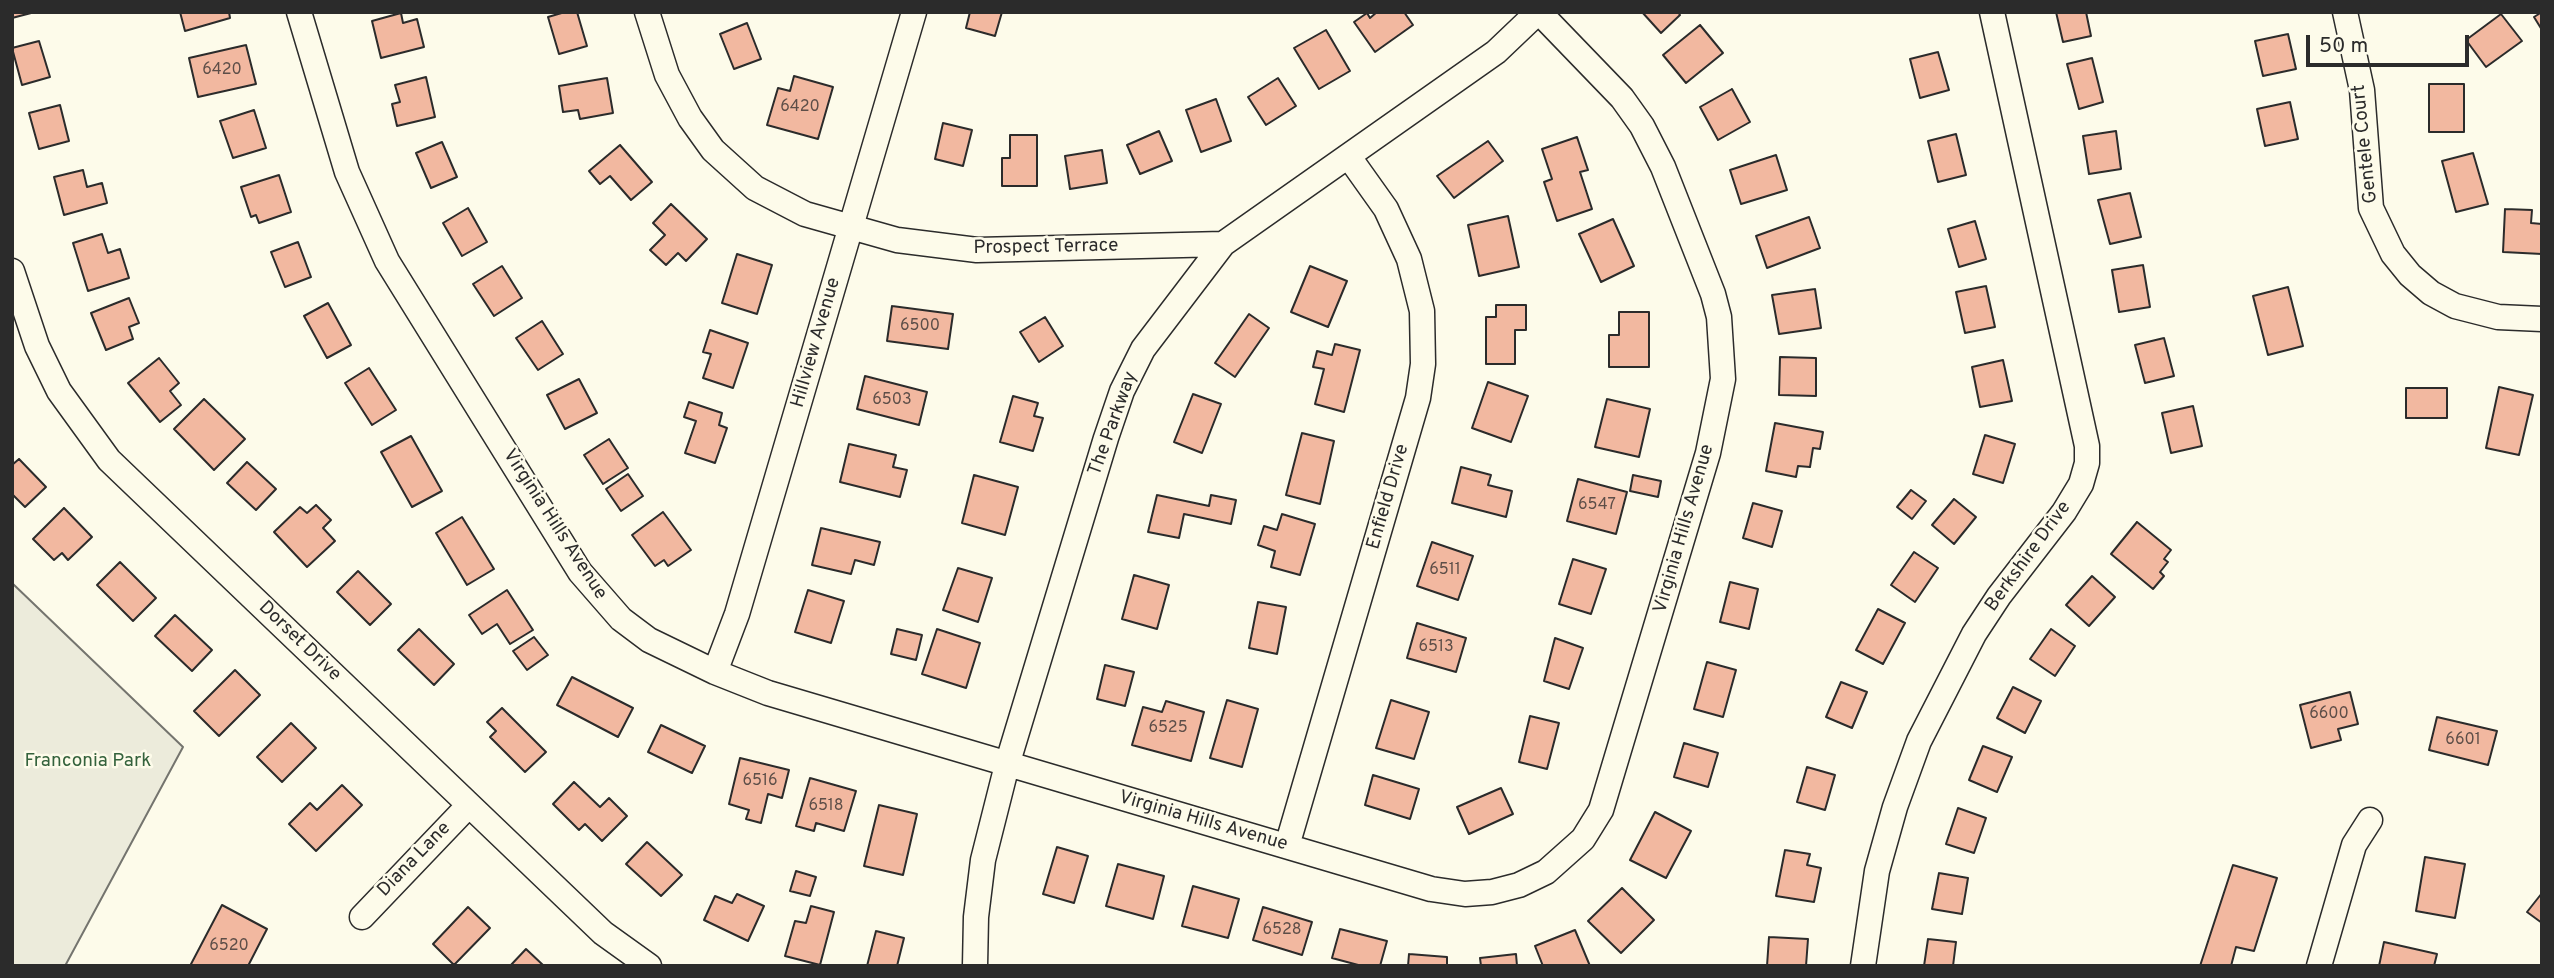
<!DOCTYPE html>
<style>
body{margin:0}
#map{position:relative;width:2554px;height:978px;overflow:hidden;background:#fdfbea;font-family:Overpass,sans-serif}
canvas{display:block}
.frame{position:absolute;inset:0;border:14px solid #2b2b2b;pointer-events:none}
.scale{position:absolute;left:2306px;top:35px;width:163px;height:32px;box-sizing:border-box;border:4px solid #2b2b2b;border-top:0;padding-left:9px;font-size:21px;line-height:24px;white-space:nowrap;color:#2b2b2b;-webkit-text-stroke:5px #fdfbea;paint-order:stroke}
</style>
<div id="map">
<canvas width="2554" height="978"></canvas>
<div class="frame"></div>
<div class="scale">50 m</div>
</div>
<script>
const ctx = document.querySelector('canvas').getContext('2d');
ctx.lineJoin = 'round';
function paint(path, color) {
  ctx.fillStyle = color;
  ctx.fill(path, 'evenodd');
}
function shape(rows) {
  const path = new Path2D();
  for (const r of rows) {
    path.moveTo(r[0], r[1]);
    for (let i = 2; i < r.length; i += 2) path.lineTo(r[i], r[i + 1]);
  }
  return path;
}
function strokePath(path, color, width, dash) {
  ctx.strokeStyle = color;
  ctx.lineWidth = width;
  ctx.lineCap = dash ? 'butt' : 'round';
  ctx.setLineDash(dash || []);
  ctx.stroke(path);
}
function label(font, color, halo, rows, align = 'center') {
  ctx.font = font + ' Overpass,sans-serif';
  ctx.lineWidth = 5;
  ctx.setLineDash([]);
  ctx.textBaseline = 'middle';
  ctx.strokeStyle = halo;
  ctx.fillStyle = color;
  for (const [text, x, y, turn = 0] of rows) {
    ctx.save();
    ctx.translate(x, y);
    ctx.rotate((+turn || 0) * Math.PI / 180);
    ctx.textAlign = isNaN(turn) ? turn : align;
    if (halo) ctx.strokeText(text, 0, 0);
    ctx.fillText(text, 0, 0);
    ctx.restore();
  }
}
const green = shape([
 [12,583,183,747,65,966,12,966,12,583]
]);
const building = shape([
 [12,12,35,12,12,18,12,12],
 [180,12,229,12,230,18,185,31,180,12],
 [565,12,577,12,587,46,559,54,548,17,565,12],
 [970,12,1002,12,995,36,966,28,970,12],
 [1377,12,1404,12,1413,25,1375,52,1354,22,1367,13,1370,18,1377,12],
 [1642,12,1678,12,1680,15,1661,33,1642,12],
 [2056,12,2086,12,2091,36,2063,42,2056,12],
 [2542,12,2542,30,2534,17,2542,12],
 [401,13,403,23,417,19,424,47,381,58,372,21,401,13],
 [2501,14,2522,41,2486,67,2466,40,2501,14],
 [747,23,761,59,734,69,720,34,747,23],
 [1700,25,1723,53,1686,83,1663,55,1700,25],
 [1326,30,1350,71,1319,89,1294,48,1326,30],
 [2288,34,2296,69,2263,76,2255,41,2288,34],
 [39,41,50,77,22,85,12,48,39,41],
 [246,45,256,84,198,97,189,58,246,45],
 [1938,52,1949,90,1920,98,1910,59,1938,52],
 [2092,58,2103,102,2079,109,2067,64,2092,58],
 [794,76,833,87,818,139,767,125,778,88,790,91,794,76],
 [426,77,435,117,397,126,392,104,400,102,395,85,426,77],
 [607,78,613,113,580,119,578,110,563,112,559,86,607,78],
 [1278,78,1296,106,1266,125,1248,97,1278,78],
 [2429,84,2464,84,2464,132,2429,132,2429,84],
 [1732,89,1750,122,1718,140,1700,107,1732,89],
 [1216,99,1231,141,1201,152,1186,110,1216,99],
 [2290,102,2298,139,2265,146,2257,109,2290,102],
 [60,105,69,141,39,149,29,113,60,105],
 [254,110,266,148,233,158,220,121,254,110],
 [943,123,972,130,963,166,935,159,943,123],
 [1159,131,1172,161,1140,174,1127,145,1159,131],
 [2116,131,2121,169,2089,174,2083,136,2116,131],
 [1956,134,1966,175,1938,182,1928,141,1956,134],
 [1010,135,1037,135,1037,186,1002,186,1002,158,1010,158,1010,135],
 [1577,137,1588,170,1580,172,1592,209,1557,221,1544,182,1552,179,1542,149,1577,137],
 [1488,141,1503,161,1454,198,1437,176,1488,141],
 [442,142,457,177,431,188,416,153,442,142],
 [620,145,652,182,631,200,610,176,600,184,589,171,620,145],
 [1102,150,1107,183,1070,189,1065,156,1102,150],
 [2473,153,2488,204,2456,212,2442,161,2473,153],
 [1776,155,1787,190,1741,204,1730,170,1776,155],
 [83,170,87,187,102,183,107,203,64,215,54,177,83,170],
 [279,175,291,212,259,223,256,215,251,217,241,187,279,175],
 [2130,193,2141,237,2110,244,2098,200,2130,193],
 [671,204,707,239,686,261,678,253,666,265,650,250,665,235,653,223,671,204],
 [468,208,487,242,462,256,443,223,468,208],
 [2505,209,2532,210,2531,223,2542,224,2542,254,2503,252,2505,209],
 [1508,216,1519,267,1479,276,1468,225,1508,216],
 [1809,217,1820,248,1767,268,1756,236,1809,217],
 [1613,219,1634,266,1601,282,1579,234,1613,219],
 [1975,221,1986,259,1959,267,1948,229,1975,221],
 [102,234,108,253,120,249,129,278,88,291,73,243,102,234],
 [298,242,311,277,285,287,271,252,298,242],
 [737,254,772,265,757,314,722,303,737,254],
 [2143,265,2150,307,2119,312,2112,270,2143,265],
 [502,266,522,298,494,316,473,284,502,266],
 [1310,266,1347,281,1328,327,1291,312,1310,266],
 [1986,286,1995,327,1965,333,1956,292,1986,286],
 [2288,287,2303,346,2268,355,2253,296,2288,287],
 [1815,289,1821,328,1779,334,1772,295,1815,289],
 [129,298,139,323,129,327,133,339,106,350,91,313,129,298],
 [328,303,351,345,327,358,304,316,328,303],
 [1496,305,1526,305,1526,330,1515,330,1515,364,1486,364,1486,317,1496,317,1496,305],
 [892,306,953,314,948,349,887,341,892,306],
 [1619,312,1649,312,1649,367,1609,367,1609,335,1619,335,1619,312],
 [1249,314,1269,328,1235,377,1215,363,1249,314],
 [1045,317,1063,346,1039,362,1020,332,1045,317],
 [542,321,563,354,538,370,516,338,542,321],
 [710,330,748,343,733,388,703,378,711,354,703,352,710,330],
 [2164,338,2174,376,2145,383,2135,345,2164,338],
 [1335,344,1360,350,1344,412,1315,404,1324,369,1313,367,1317,351,1332,355,1335,344],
 [1780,357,1816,358,1816,396,1779,395,1780,357],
 [159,358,179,383,170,391,181,405,160,422,128,383,159,358],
 [2003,360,2012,401,1980,407,1972,367,2003,360],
 [369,368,396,410,372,425,345,383,369,368],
 [865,376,927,392,919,425,857,409,865,376],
 [579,379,597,413,565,429,547,395,579,379],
 [1488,382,1528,396,1511,442,1472,428,1488,382],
 [2499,387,2533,395,2519,455,2486,448,2499,387],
 [2406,388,2447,388,2447,418,2406,418,2406,388],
 [1193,394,1221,404,1202,453,1174,442,1193,394],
 [1013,396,1038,403,1034,416,1043,418,1033,451,1000,442,1013,396],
 [204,399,245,439,214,470,174,429,204,399],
 [1607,399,1650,409,1639,457,1595,447,1607,399],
 [689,402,722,413,719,425,727,428,715,463,685,453,696,421,684,417,689,402],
 [2193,406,2202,446,2171,453,2162,413,2193,406],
 [1775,423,1823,432,1820,449,1813,448,1810,467,1798,466,1796,477,1766,471,1775,423],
 [1302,433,1334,441,1320,504,1286,495,1302,433],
 [1985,435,2015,444,2003,483,1973,474,1985,435],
 [411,436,442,491,412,507,381,452,411,436],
 [609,439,628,468,603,484,584,455,609,439],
 [849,444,896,455,893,467,907,470,900,497,840,482,849,444],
 [19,459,46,487,25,507,12,494,12,465,19,459],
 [247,462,276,489,256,510,227,483,247,462],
 [1461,467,1491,475,1488,485,1512,491,1506,517,1452,503,1461,467],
 [628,474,643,496,621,511,606,489,628,474],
 [974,475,1018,487,1005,535,962,523,974,475],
 [1633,475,1661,481,1658,497,1630,491,1633,475],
 [1578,479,1627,492,1616,534,1567,521,1578,479],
 [1911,490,1926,501,1912,519,1897,507,1911,490],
 [1157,495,1209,506,1211,495,1236,500,1231,524,1184,514,1179,538,1148,532,1157,495],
 [1954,499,1976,517,1954,544,1932,525,1954,499],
 [1753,503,1782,511,1772,547,1743,538,1753,503],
 [316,505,331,520,323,528,335,541,307,567,274,532,300,507,307,513,316,505],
 [64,508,92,537,68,560,62,553,54,560,33,539,64,508],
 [663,512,691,550,668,566,664,560,655,566,632,535,663,512],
 [1282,514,1315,524,1300,575,1271,567,1275,551,1258,545,1264,526,1277,530,1282,514],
 [462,517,494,569,467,585,436,533,462,517],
 [2137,522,2171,550,2164,559,2168,562,2160,572,2164,576,2153,589,2111,554,2137,522],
 [821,528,880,542,874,565,855,560,851,574,812,565,821,528],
 [1432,542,1473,556,1458,600,1417,586,1432,542],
 [1914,552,1938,568,1915,602,1891,585,1914,552],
 [1573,559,1606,569,1591,614,1559,604,1573,559],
 [120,562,156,598,133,621,97,585,120,562],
 [958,568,992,578,978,622,943,610,958,568],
 [358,571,391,604,370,625,337,592,358,571],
 [1134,575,1169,585,1157,629,1122,619,1134,575],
 [2092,576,2115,597,2089,626,2066,605,2092,576],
 [1730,582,1758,589,1749,629,1720,622,1730,582],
 [507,590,533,630,510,644,497,624,482,634,469,615,507,590],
 [808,590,844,601,831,643,795,632,808,590],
 [1258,602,1286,607,1277,654,1249,648,1258,602],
 [1878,609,1905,623,1883,664,1856,650,1878,609],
 [175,615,212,650,192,671,155,636,175,615],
 [1417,623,1466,638,1456,672,1407,658,1417,623],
 [419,629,454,664,434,685,398,650,419,629],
 [897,629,922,635,916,660,891,654,897,629],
 [937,629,980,643,966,688,922,674,937,629],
 [2051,629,2075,646,2055,676,2030,659,2051,629],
 [534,637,548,655,527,670,513,651,534,637],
 [1555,638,1583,648,1569,689,1544,681,1555,638],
 [1707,662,1736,670,1723,717,1694,709,1707,662],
 [1105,665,1134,672,1125,706,1097,699,1105,665],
 [235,670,260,695,219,736,194,711,235,670],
 [572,677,633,708,618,737,557,705,572,677],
 [1841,682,1867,692,1852,728,1826,717,1841,682],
 [2013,687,2041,701,2025,733,1997,718,2013,687],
 [2350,692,2358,724,2338,729,2341,740,2311,748,2300,705,2350,692],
 [1227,700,1258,709,1242,767,1210,758,1227,700],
 [1391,700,1429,712,1414,759,1376,748,1391,700],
 [1166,701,1204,712,1191,761,1132,745,1143,707,1162,712,1166,701],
 [502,708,546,752,525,772,490,737,496,731,487,722,502,708],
 [1530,716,1559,723,1547,769,1519,762,1530,716],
 [2437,717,2497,731,2488,765,2429,750,2437,717],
 [291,723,316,748,282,782,257,757,291,723],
 [661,725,705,746,692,773,648,752,661,725],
 [1684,743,1718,753,1708,787,1674,777,1684,743],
 [1983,746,2012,757,1997,792,1969,780,1983,746],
 [740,758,789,770,782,798,768,794,761,823,746,819,749,810,729,804,740,758],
 [1807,767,1835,775,1825,810,1797,802,1807,767],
 [1373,775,1419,789,1410,819,1365,805,1373,775],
 [810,778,856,791,844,831,816,823,814,831,796,826,810,778],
 [574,782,600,807,609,798,627,816,602,841,585,824,579,830,553,804,574,782],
 [342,785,362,805,316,851,289,824,310,803,317,810,342,785],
 [1501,788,1513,814,1469,834,1457,807,1501,788],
 [879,805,917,814,903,875,864,866,879,805],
 [1958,808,1986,818,1974,853,1946,844,1958,808],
 [1655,812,1691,831,1666,878,1630,860,1655,812],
 [647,842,682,875,661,896,626,864,647,842],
 [1057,847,1088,856,1074,903,1043,894,1057,847],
 [1785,850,1810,854,1807,865,1821,868,1814,902,1776,896,1785,850],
 [2425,857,2465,864,2455,918,2416,911,2425,857],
 [1118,864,1164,876,1153,919,1106,906,1118,864],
 [2233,865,2277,878,2254,951,2236,947,2231,966,2200,966,2233,865],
 [796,871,816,877,810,896,790,891,796,871],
 [1939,873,1968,878,1962,914,1932,909,1939,873],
 [1193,886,1239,899,1228,938,1182,926,1193,886],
 [1622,888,1654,920,1621,953,1588,921,1622,888],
 [2542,893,2542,923,2527,912,2542,893],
 [737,894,764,906,748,941,704,920,715,896,732,903,737,894],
 [222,905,267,929,248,966,190,966,222,905],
 [811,906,834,912,820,965,785,956,795,921,806,923,811,906],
 [468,907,490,928,454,965,433,944,468,907],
 [1263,907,1312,922,1302,955,1253,940,1263,907],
 [1340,929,1387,941,1380,966,1362,966,1332,958,1340,929],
 [1575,930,1590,966,1543,966,1535,946,1575,930],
 [876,931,904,938,897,966,867,966,876,931],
 [1769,937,1808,939,1806,966,1767,966,1769,937],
 [1928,939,1956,942,1953,966,1924,966,1928,939],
 [2384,942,2437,954,2434,966,2379,966,2384,942],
 [526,949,544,966,510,966,526,949],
 [1409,954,1447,957,1447,966,1408,966,1409,954],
 [1516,954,1517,966,1481,966,1480,958,1516,954]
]);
const minor = shape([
 [299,12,347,172,387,261,580,572,621,619,649,640,715,672,768,693,1431,889,1465,894,1492,892,1519,885,1546,872,1583,839,1601,810,1708,453,1723,379,1719,317,1713,294,1663,167,1642,126,1622,98,1539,12],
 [647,12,667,75,690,118,713,150,755,188,805,214,897,240,977,250,1223,244],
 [2345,12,2362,90,2371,208,2393,254,2410,275,2431,293,2455,306,2498,317,2542,319],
 [12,271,37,346,59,391,109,460,603,933,649,966],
 [715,672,737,614,914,12],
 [1287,846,1418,398,1423,364,1422,311,1409,259,1386,209,1349,157],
 [362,917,469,805],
 [975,966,976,917,983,860,1007,765,1106,438,1122,391,1143,349,1223,244,1496,52,1538,12],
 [1863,966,1877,871,1895,807,1919,741,1974,634,1999,596,2064,512,2081,484,2087,463,2087,446,1992,12],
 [2319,966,2354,845,2370,820]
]);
const numberNames = [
 ["6420",222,71],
 ["6420",800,108],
 ["6500",920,327],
 ["6503",892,401],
 ["6547",1597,506],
 ["6511",1445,571],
 ["6513",1436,648],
 ["6600",2329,715],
 ["6525",1168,729],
 ["6601",2463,741],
 ["6516",760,782],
 ["6518",826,807],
 ["6528",1282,931],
 ["6520",229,947]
];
const streetNames = [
 ["Gentele Court",2366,144,-96],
 ["Prospect Terrace",1046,248,-1],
 ["Hillview Avenue",817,343,-74],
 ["The Parkway",1114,424,-70],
 ["Enfield Drive",1389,497,-74],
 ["Virginia Hills Avenue",554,525,57],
 ["Virginia Hills Avenue",1685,529,-74],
 ["Berkshire Drive",2029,557,-54],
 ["Dorset Drive",299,642,44],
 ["Virginia Hills Avenue",1203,822,16],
 ["Diana Lane",415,860,-46]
];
const parkNames = [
 ["Franconia Park",88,762]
];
paint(green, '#ecebdb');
strokePath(green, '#74746e', 2);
paint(building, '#f2b8a0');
strokePath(building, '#2b2b2b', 2);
strokePath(minor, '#2b2b2b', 27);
strokePath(minor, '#fdfbea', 24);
label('16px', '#5d4e48', null, numberNames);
label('19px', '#2b2b2b', '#fdfbea', streetNames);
label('19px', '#34623c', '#fdfbea', parkNames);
</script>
